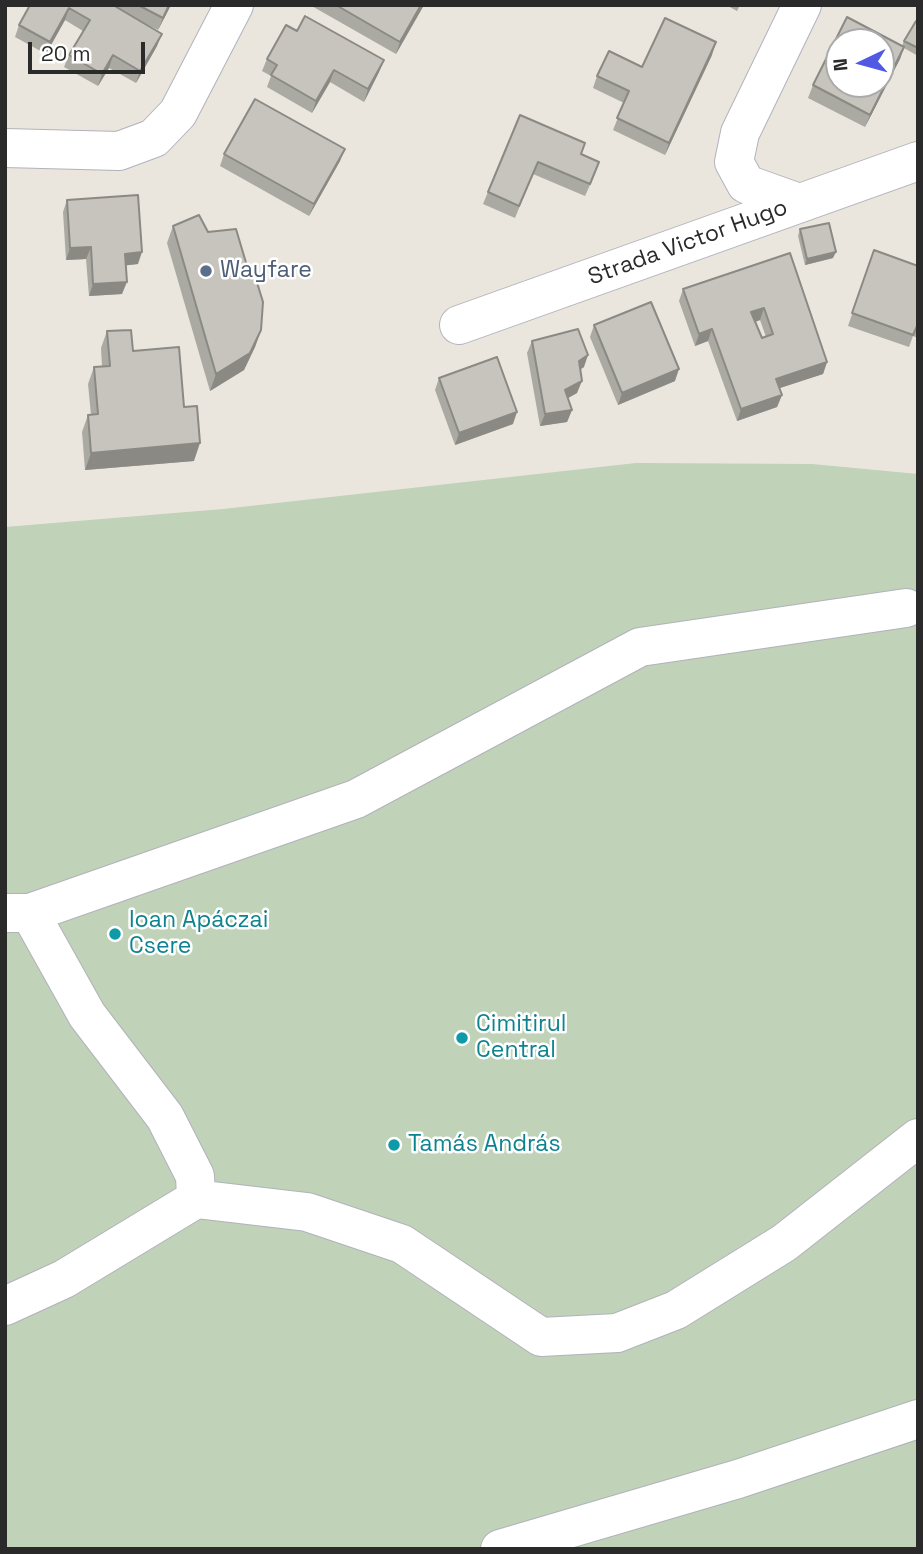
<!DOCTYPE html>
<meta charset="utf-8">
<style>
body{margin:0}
#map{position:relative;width:923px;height:1554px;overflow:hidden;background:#eae6dd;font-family:"Space Grotesk",sans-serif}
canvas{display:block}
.frame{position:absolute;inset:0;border:7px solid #2a2a2a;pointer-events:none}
.north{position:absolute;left:825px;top:28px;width:70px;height:70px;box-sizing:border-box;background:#fff;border:2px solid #aaa;border-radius:50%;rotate:265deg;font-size:19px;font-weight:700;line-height:28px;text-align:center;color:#2a2a2a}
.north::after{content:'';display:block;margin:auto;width:24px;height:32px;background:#5058e4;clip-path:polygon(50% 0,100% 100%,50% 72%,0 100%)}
.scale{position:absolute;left:28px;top:42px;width:117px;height:32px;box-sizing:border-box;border:4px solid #2a2a2a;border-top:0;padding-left:9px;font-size:21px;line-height:24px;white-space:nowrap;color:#2a2a2a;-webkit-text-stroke:5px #fff;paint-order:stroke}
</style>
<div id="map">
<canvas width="923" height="1554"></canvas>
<div class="frame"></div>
<div class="north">N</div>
<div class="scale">20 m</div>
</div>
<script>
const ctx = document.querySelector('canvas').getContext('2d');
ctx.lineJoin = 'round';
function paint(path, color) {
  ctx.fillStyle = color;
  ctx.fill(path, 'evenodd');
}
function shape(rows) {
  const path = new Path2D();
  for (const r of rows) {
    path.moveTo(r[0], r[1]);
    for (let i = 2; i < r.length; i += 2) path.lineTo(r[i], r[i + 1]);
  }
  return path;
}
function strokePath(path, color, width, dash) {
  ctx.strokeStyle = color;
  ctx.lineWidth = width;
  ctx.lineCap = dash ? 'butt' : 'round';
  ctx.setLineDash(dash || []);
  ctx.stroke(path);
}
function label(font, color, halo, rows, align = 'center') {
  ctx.font = font + ' "Space Grotesk",sans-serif';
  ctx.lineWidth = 5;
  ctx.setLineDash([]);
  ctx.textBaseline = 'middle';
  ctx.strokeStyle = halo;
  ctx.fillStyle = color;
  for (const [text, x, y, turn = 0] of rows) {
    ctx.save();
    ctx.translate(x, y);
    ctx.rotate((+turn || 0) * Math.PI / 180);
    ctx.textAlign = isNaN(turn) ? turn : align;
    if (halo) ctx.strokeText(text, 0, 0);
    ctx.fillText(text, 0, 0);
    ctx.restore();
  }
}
const cemetery = shape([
 [636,463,812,464,918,474,918,1549,5,1549,5,527,223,509]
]);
const minor = shape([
 [5,148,119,151,154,138,178,113,234,5],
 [799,203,746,184,734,162,740,133,802,5],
 [459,325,918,161],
 [5,913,30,913,356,799,640,647,906,608],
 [30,913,87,1015,165,1117,195,1176,196,1199],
 [5,1306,64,1279,196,1199,307,1212,402,1244,541,1337,617,1333,676,1310,784,1243,918,1138],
 [500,1549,738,1479,918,1419]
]);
const wall = shape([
 [30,5,171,5,158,30,132,17,157,46,136,83,109,68,98,86,64,67,69,55,83,31,65,20,46,54,15,37,19,25],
 [310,5,424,5,396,54],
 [726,5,740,5,737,11],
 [918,22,918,56,904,48,900,59,865,127,808,98,813,85,902,46,904,41],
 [297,31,384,60,379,72,364,102,330,82,312,113,267,87,271,76,262,71,267,59],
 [712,55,665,155,613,130,624,103,593,88,597,76],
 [520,115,581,154,595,174,585,196,533,174,515,218,483,204],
 [224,154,340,161,309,216,220,166],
 [67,200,138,264,126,265,122,294,89,296,86,259,66,260,63,212],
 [173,226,261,330,255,347,244,370,210,391,167,243],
 [800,229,833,258,805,265,798,236],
 [874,250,918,266,918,338,913,336,909,347,848,326],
 [790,253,827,362,823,374,779,388,782,395,777,407,737,421,708,341,695,346,679,301,683,289],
 [760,320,766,337,762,338,755,322],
 [594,325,675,381,618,405,590,337],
 [107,331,133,351,184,407,194,461,85,470,82,432,88,415,91,415,88,384,94,367,102,366,101,348],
 [532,341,584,367,580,370,577,393,568,398,572,410,567,422,540,426,527,353],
 [439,378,513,424,455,445,435,390]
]);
const shadedWall = shape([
 [169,5,171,5,158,30,163,18],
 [421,5,424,5,396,54,400,42],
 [69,8,65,20,46,54,50,42],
 [162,34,157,46,136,83,140,71],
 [716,42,712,55,665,155,669,143],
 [904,47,900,59,865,127,870,115],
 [113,55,109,68,98,86,102,74],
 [384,60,379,72,364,102,368,89],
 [334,70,330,82,312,113,316,101],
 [345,149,340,161,309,216,314,204],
 [91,247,86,259,66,260,70,248],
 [142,252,138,264,121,266,125,254],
 [836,252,833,258,805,265,807,259],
 [127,282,122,294,89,296,93,284],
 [764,308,760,320,747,325,751,312],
 [712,329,708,341,695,346,699,334],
 [261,330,255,347,244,370,210,391,216,374],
 [588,355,584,367,574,373,579,361],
 [827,362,823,374,771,391,776,379],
 [679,369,675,381,618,405,622,393],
 [582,381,577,393,561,402,565,390],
 [782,395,777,407,737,421,741,409],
 [572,410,567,422,540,426,545,414],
 [517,412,513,424,455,445,459,433],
 [200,443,194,461,85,470,91,453]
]);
const building = shape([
 [30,5,113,5,162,34,140,71,113,55,102,74,69,55,90,20,69,8,50,42,19,25,30,5],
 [138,5,169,5,163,18,138,5],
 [336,5,421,5,400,42,336,5],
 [305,16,384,60,368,89,334,70,316,101,271,75,277,65,267,59,286,25,297,31,305,16],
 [847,17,904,47,870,115,813,85,847,17],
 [839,42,881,42,881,84,839,84,839,42],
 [665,18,716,42,669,143,617,118,629,91,597,76,609,51,642,67,665,18],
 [916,21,918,22,918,48,904,41,916,21],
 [255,99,345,149,314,204,224,154,255,99],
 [520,115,585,143,581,154,599,162,590,184,538,162,519,206,488,192,520,115],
 [138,195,142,252,125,254,127,282,93,284,91,247,70,248,67,200,138,195],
 [199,215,208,232,236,229,247,266,255,276,263,302,261,330,250,353,216,374,173,226,199,215],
 [829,223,836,252,807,259,800,229,829,223],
 [874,250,918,266,918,324,913,335,852,313,874,250],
 [790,253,827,362,776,379,782,395,741,409,712,329,699,334,683,289,790,253],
 [764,308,773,334,762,338,751,312,764,308],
 [651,302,679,369,622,393,594,325,651,302],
 [578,329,588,355,579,361,582,381,565,390,572,410,545,414,532,341,578,329],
 [131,330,133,351,179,347,184,407,197,406,200,443,91,453,88,415,98,414,94,367,110,366,107,331,131,330],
 [497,357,517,412,459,433,439,378,497,357]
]);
const markers = [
 [206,271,7,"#5c6f8a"],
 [115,934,7,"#0f9aa8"],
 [462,1038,7,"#0f9aa8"],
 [394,1145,7,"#0f9aa8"]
];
const streetNames = [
 ["Strada Victor Hugo",688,243,-20]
];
const serviceNames = [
 ["Wayfare",220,271]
];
const cultureNames = [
 ["Ioan Apáczai",129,921],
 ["Csere",129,947],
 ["Cimitirul",476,1025],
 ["Central",476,1051],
 ["Tamás András",408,1145]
];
paint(cemetery, '#c0d2b7');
strokePath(minor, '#b1b2bc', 40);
strokePath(minor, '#fff', 38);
paint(wall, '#aaa9a2');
paint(shadedWall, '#8b8984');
paint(building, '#c6c4bc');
strokePath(building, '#8b8984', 2);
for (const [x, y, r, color] of markers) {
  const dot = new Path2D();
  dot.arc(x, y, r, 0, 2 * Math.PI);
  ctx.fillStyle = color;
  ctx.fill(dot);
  strokePath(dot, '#fff', 2.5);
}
label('23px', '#2a2a2a', '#fff', streetNames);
label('23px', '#4e5e75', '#fff', serviceNames, 'left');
label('23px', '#0d838f', '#fff', cultureNames, 'left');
</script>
